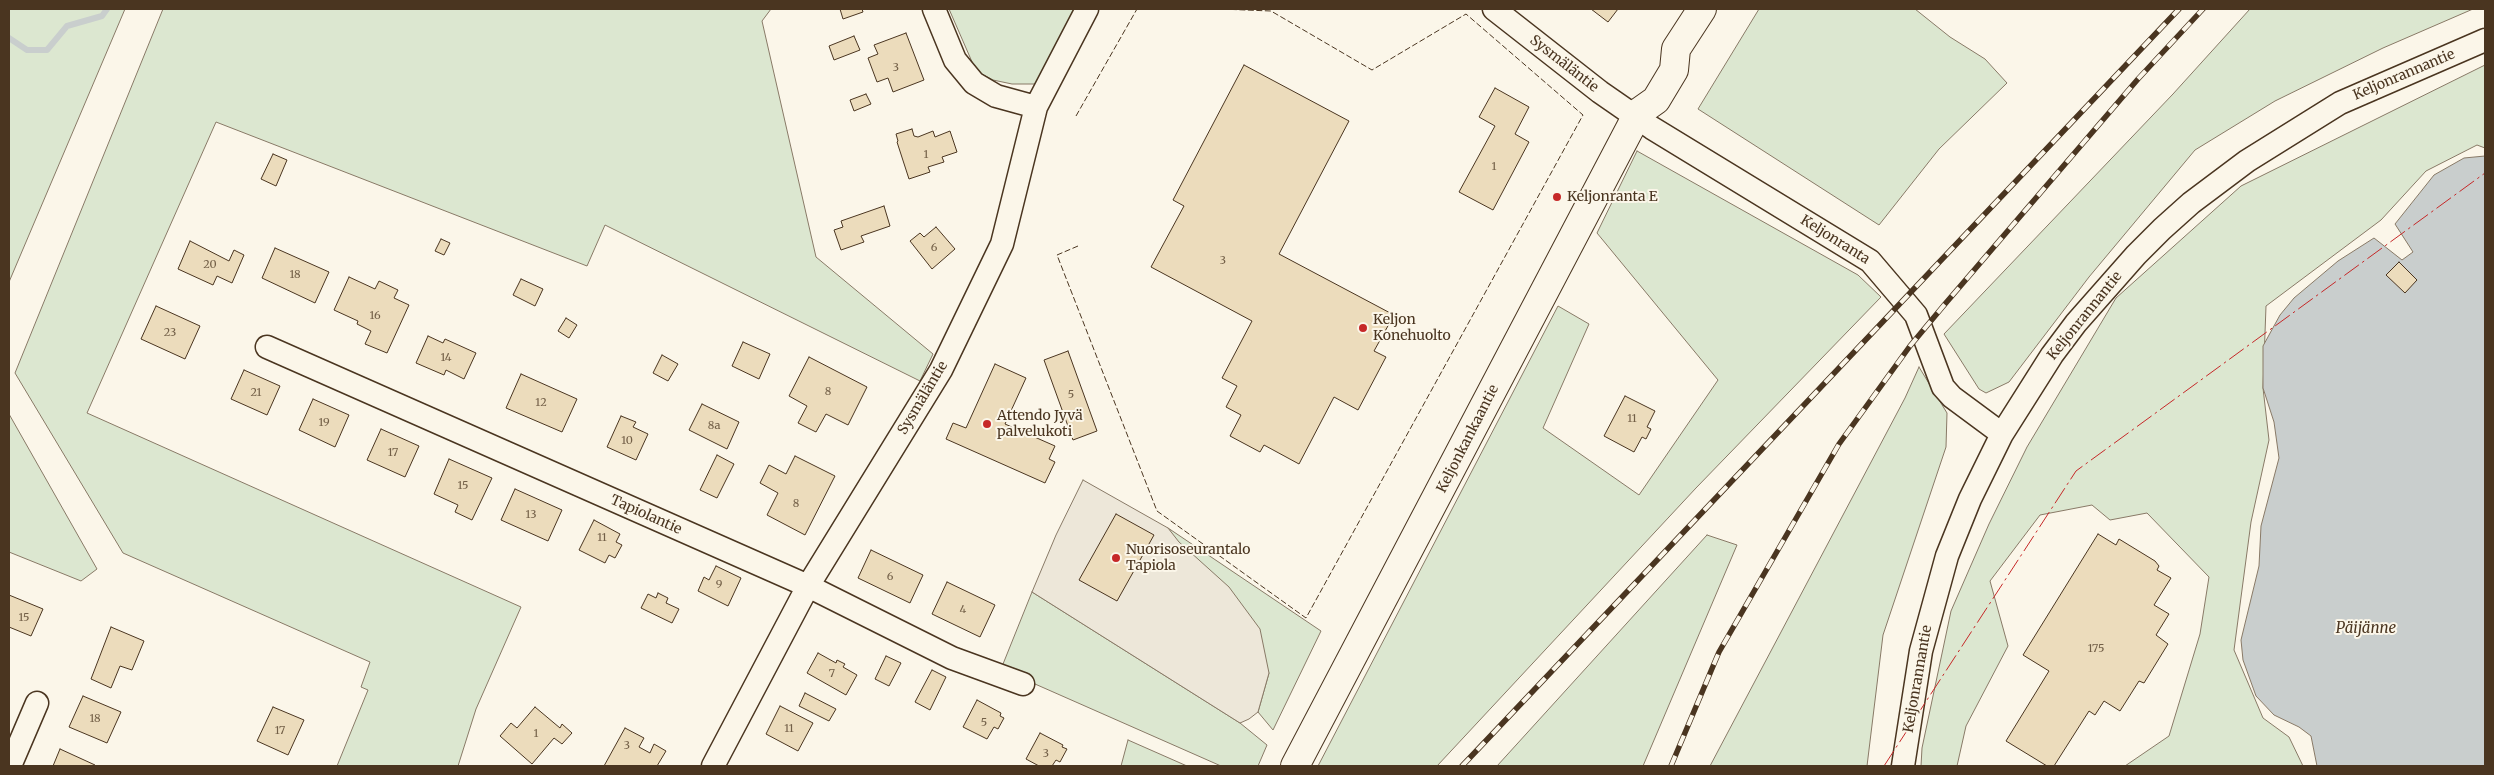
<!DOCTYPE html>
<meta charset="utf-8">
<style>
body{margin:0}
#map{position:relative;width:2494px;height:775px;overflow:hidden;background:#fbf6e9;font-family:Merriweather,serif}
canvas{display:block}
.frame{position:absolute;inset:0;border:10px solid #4a3520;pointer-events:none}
</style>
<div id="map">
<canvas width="2494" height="775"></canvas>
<div class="frame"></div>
</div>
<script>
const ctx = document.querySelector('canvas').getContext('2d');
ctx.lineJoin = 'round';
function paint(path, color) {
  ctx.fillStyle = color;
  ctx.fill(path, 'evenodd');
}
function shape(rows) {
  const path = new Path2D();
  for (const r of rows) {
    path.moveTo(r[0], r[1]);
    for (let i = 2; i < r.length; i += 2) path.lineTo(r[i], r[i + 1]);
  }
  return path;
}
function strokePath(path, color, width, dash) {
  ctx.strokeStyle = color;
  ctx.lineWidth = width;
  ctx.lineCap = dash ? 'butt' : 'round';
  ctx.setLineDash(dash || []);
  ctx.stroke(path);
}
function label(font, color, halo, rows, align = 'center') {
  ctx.font = font + ' Merriweather,serif';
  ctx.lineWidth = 4;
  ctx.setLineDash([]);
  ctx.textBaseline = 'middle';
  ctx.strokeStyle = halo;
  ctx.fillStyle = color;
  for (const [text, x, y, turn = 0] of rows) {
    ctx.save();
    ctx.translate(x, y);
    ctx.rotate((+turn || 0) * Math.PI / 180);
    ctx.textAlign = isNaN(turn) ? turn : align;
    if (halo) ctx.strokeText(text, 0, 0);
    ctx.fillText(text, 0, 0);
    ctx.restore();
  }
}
const green = shape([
 [9,9,125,9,9,282,9,9],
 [163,9,771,9,762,21,816,257,933,354,920,381,605,225,587,266,216,122,87,413,521,607,476,709,458,766,337,766,368,690,361,687,370,662,123,553,15,373,163,9],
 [949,9,1076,9,1036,84,1012,84,993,80,976,71,949,9],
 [1759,9,1915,9,1950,37,1985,59,2007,83,1939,149,1879,225,1698,109,1759,9],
 [2250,9,2473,9,2383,48,2275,101,2195,150,2089,277,2009,382,1986,393,1979,389,1944,334,2173,94,2250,9],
 [2485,65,2485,148,2477,145,2426,171,2381,220,2266,306,2263,388,2269,440,2251,522,2234,650,2263,718,2289,737,2303,766,2125,766,2169,736,2200,634,2209,577,2147,513,2110,520,2092,505,2040,515,1990,581,2008,646,1966,726,1957,766,1921,766,1922,748,1951,611,1989,524,2027,447,2116,298,2241,186,2485,65],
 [1637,151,1858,275,1881,297,1696,488,1437,766,1318,766,1558,306,1589,324,1543,428,1639,495,1718,380,1597,233,1637,151],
 [1919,367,1947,413,1946,447,1883,635,1867,766,1710,766,1905,398,1919,367],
 [9,414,97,569,81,581,9,552,9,414],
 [1168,528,1321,631,1273,730,1258,712,1269,673,1168,528],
 [1707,535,1737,545,1643,766,1497,766,1707,535],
 [1032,592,1240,723,1267,745,1258,766,1221,766,1001,669,1032,592],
 [1128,740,1187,766,1121,766,1128,740]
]);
const parking = shape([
 [1083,480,1168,528,1179,542,1229,587,1260,629,1269,673,1258,712,1249,719,1240,723,1032,592,1056,535,1083,480]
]);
const water = shape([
 [2485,156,2485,766,2317,766,2311,736,2299,727,2274,715,2256,696,2243,660,2241,640,2259,566,2261,526,2279,458,2274,422,2263,388,2263,346,2280,315,2294,298,2338,261,2374,238,2402,260,2413,252,2395,224,2434,175,2464,158,2485,156]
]);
const stream = shape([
 [9,38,27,50,47,50,67,26,102,16,107,9]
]);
const building = shape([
 [840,9,862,9,863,12,843,19,840,9],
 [1591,9,1618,9,1608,22,1591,9],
 [906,33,924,80,893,92,888,78,877,82,868,58,878,54,874,45,906,33],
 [854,36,860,50,834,60,829,46,854,36],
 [1244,65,1349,121,1279,254,1394,315,1374,351,1386,357,1358,410,1334,397,1299,464,1264,445,1260,452,1230,436,1241,415,1226,407,1237,386,1222,378,1252,321,1151,267,1184,206,1173,200,1244,65],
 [1495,88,1529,107,1515,134,1529,142,1493,210,1459,192,1495,126,1479,117,1495,88],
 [866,94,871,104,854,111,850,100,866,94],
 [912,129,914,136,918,137,933,131,935,137,950,131,957,152,942,157,944,162,928,167,930,172,909,179,897,142,898,141,896,134,912,129],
 [273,154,287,160,276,186,261,179,273,154],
 [884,206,890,226,861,236,864,242,841,250,834,230,843,227,841,221,884,206],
 [936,227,955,249,932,269,910,241,920,233,924,237,936,227],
 [441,239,450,243,444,255,435,251,441,239],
 [190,241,229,261,234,250,244,255,232,283,217,276,213,285,178,269,190,241],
 [275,248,329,272,315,303,262,278,275,248],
 [2399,262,2417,280,2405,293,2386,275,2399,262],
 [349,277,375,289,379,281,398,290,394,298,409,305,387,353,365,344,371,331,357,324,358,321,334,310,349,277],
 [521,279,543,289,535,306,513,295,521,279],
 [156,306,200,326,185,359,141,339,156,306],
 [566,318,577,325,569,338,558,331,566,318],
 [428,336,443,343,445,339,476,353,464,379,446,370,444,375,416,363,428,336],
 [743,342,770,354,759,379,732,366,743,342],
 [1068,351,1097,431,1073,440,1044,360,1068,351],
 [662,355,678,364,668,381,653,373,662,355],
 [809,357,867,387,848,425,826,414,816,432,798,423,807,406,789,396,809,357],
 [995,364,1026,378,1005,424,1055,446,1049,459,1055,462,1045,483,946,439,953,423,966,428,995,364],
 [244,370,280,386,267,415,231,399,244,370],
 [521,374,577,399,562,432,506,408,521,374],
 [1625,396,1655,411,1647,427,1651,429,1646,439,1642,437,1634,452,1604,436,1625,396],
 [313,399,349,415,335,447,299,430,313,399],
 [702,404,739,422,727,449,689,430,702,404],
 [621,416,636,422,633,427,648,434,636,460,607,447,621,416],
 [381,429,419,446,405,477,367,460,381,429],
 [717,455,734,464,717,498,700,490,717,455],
 [795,456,835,476,805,535,767,515,778,493,760,483,769,465,786,474,795,456],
 [449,459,492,478,472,520,455,512,458,505,434,494,449,459],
 [515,489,562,510,548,541,501,520,515,489],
 [1116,514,1154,535,1117,601,1079,580,1116,514],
 [594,520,620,534,616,542,622,545,615,558,609,555,605,563,579,550,594,520],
 [2098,534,2116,545,2119,539,2155,561,2159,566,2157,570,2171,578,2154,605,2169,614,2156,635,2168,644,2144,683,2139,681,2120,711,2104,701,2095,715,2089,711,2054,766,2047,766,2006,741,2049,671,2023,655,2098,534],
 [871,550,923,575,910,603,858,578,871,550],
 [716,566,741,578,728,606,698,591,704,577,709,580,716,566],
 [947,582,995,605,980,637,932,614,947,582],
 [658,593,668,598,666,603,679,609,672,623,641,608,648,594,656,598,658,593],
 [9,595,43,609,31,636,9,627,9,595],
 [111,627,144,641,132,670,120,666,111,688,91,679,111,627],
 [818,653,836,663,837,660,845,664,843,667,857,675,846,695,807,673,818,653],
 [886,656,901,663,889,686,875,679,886,656],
 [932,670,946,677,930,710,915,702,932,670],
 [805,693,836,709,829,721,799,706,805,693],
 [83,696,121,712,107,743,69,727,83,696],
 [977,700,1001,713,1000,716,1004,718,998,729,994,727,987,739,963,727,977,700],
 [780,706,813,723,798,751,766,734,780,706],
 [273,707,304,720,288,755,257,741,273,707],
 [535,707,560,728,562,724,572,733,562,744,554,738,532,764,500,736,511,723,517,728,535,707],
 [625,728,644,738,639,747,650,753,654,744,666,751,657,766,604,766,625,728],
 [1040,733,1063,745,1062,747,1067,749,1060,762,1056,760,1052,766,1039,766,1026,759,1040,733],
 [60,749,95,765,94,766,53,766,60,749]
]);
const minor = shape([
 [934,9,955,60,974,83,996,96,1036,107],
 [1494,9,1600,92,1652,128,1870,261,1916,315,1943,387,1952,397,2002,434],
 [267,347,808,586,952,658,1023,684],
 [10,766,37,703],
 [713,766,808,586,941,370,1002,244,1036,107,1087,9],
 [1903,766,1921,651,1947,556,1970,499,2002,434,2052,355,2076,323,2136,255,2162,229,2191,203,2247,161,2340,103,2485,40]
]);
const major = shape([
 [1295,766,1636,117,1639,112,1656,100,1674,70,1676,49,1702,9]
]);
const rail = shape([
 [1462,766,2179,9],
 [1671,766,1719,652,1839,444,1910,346,1945,304,2138,79,2203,9]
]);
const fence = shape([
 [1076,116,1137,9],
 [1078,246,1057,255,1157,511,1306,618,1583,115,1466,14,1372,70,1271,11,1220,9]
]);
const power = shape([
 [1884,766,2076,471,2485,173]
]);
const markers = [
 [1557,197,5,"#c62828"],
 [1363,328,5,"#c62828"],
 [987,424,5,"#c62828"],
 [1116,558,5,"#c62828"]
];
const numberNames = [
 ["3",896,68],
 ["1",926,155],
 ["1",1494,167],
 ["6",934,248],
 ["3",1223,261],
 ["20",210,265],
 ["18",295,275],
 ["16",375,316],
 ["23",170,333],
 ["14",446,358],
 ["8",828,392],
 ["21",256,393],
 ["5",1071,395],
 ["12",541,403],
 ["11",1632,419],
 ["19",324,423],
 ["8a",714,426],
 ["10",627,441],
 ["17",393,453],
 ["15",463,486],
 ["8",796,504],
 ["13",531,515],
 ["11",602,538],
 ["6",890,577],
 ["9",719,585],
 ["4",963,610],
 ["15",24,618],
 ["175",2096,649],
 ["7",832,674],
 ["18",95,719],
 ["5",984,723],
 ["11",789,729],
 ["17",280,731],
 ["1",536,734],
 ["3",627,746],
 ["3",1046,754]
];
const streetNames = [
 ["Sysmäläntie",1564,64,38],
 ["Keljonrannantie",2404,75,-23],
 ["Keljonranta",1835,240,32],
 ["Keljonrannantie",2085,316,-51],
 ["Sysmäläntie",923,398,-59],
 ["Keljonkankaantie",1468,439,-63],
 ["Tapiolantie",646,515,24],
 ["Keljonrannantie",1918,679,-80]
];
const poiNames = [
 ["Keljonranta E",1567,197],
 ["Keljon",1373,320],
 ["Konehuolto",1373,336],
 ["Attendo Jyvä",997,416],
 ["palvelukoti",997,432],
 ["Nuorisoseurantalo",1126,550],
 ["Tapiola",1126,566]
];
const waterNames = [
 ["Päijänne",2366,629]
];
paint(green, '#dce7d0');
strokePath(green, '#887966', 1);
paint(parking, '#ede7d9');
strokePath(parking, '#887966', 1);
paint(water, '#c9cecd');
strokePath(water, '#887966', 1);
strokePath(stream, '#c9cecd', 6);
paint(building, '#ecdcbc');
strokePath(building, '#4a3520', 1);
strokePath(minor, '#4a3520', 25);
strokePath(major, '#4a3520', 30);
strokePath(minor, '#fbf6e9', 22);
strokePath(major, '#fbf6e9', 28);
strokePath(rail, '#4a3520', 5.5);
strokePath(rail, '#fbf6e9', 4, [11]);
strokePath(fence, '#4a3520', 1, [6, 2.5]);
strokePath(power, '#c62828', 1, [18, 4, 2.5, 4]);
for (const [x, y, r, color] of markers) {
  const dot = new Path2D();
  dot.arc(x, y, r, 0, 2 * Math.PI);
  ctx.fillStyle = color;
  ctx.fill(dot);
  strokePath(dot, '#fbf6e9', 2);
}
label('11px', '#725f47', null, numberNames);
label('14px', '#4a3520', '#fbf6e9', streetNames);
label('14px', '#4a3520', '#fbf6e9', poiNames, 'left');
label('italic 15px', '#4a3520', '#fbf6e9', waterNames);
</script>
